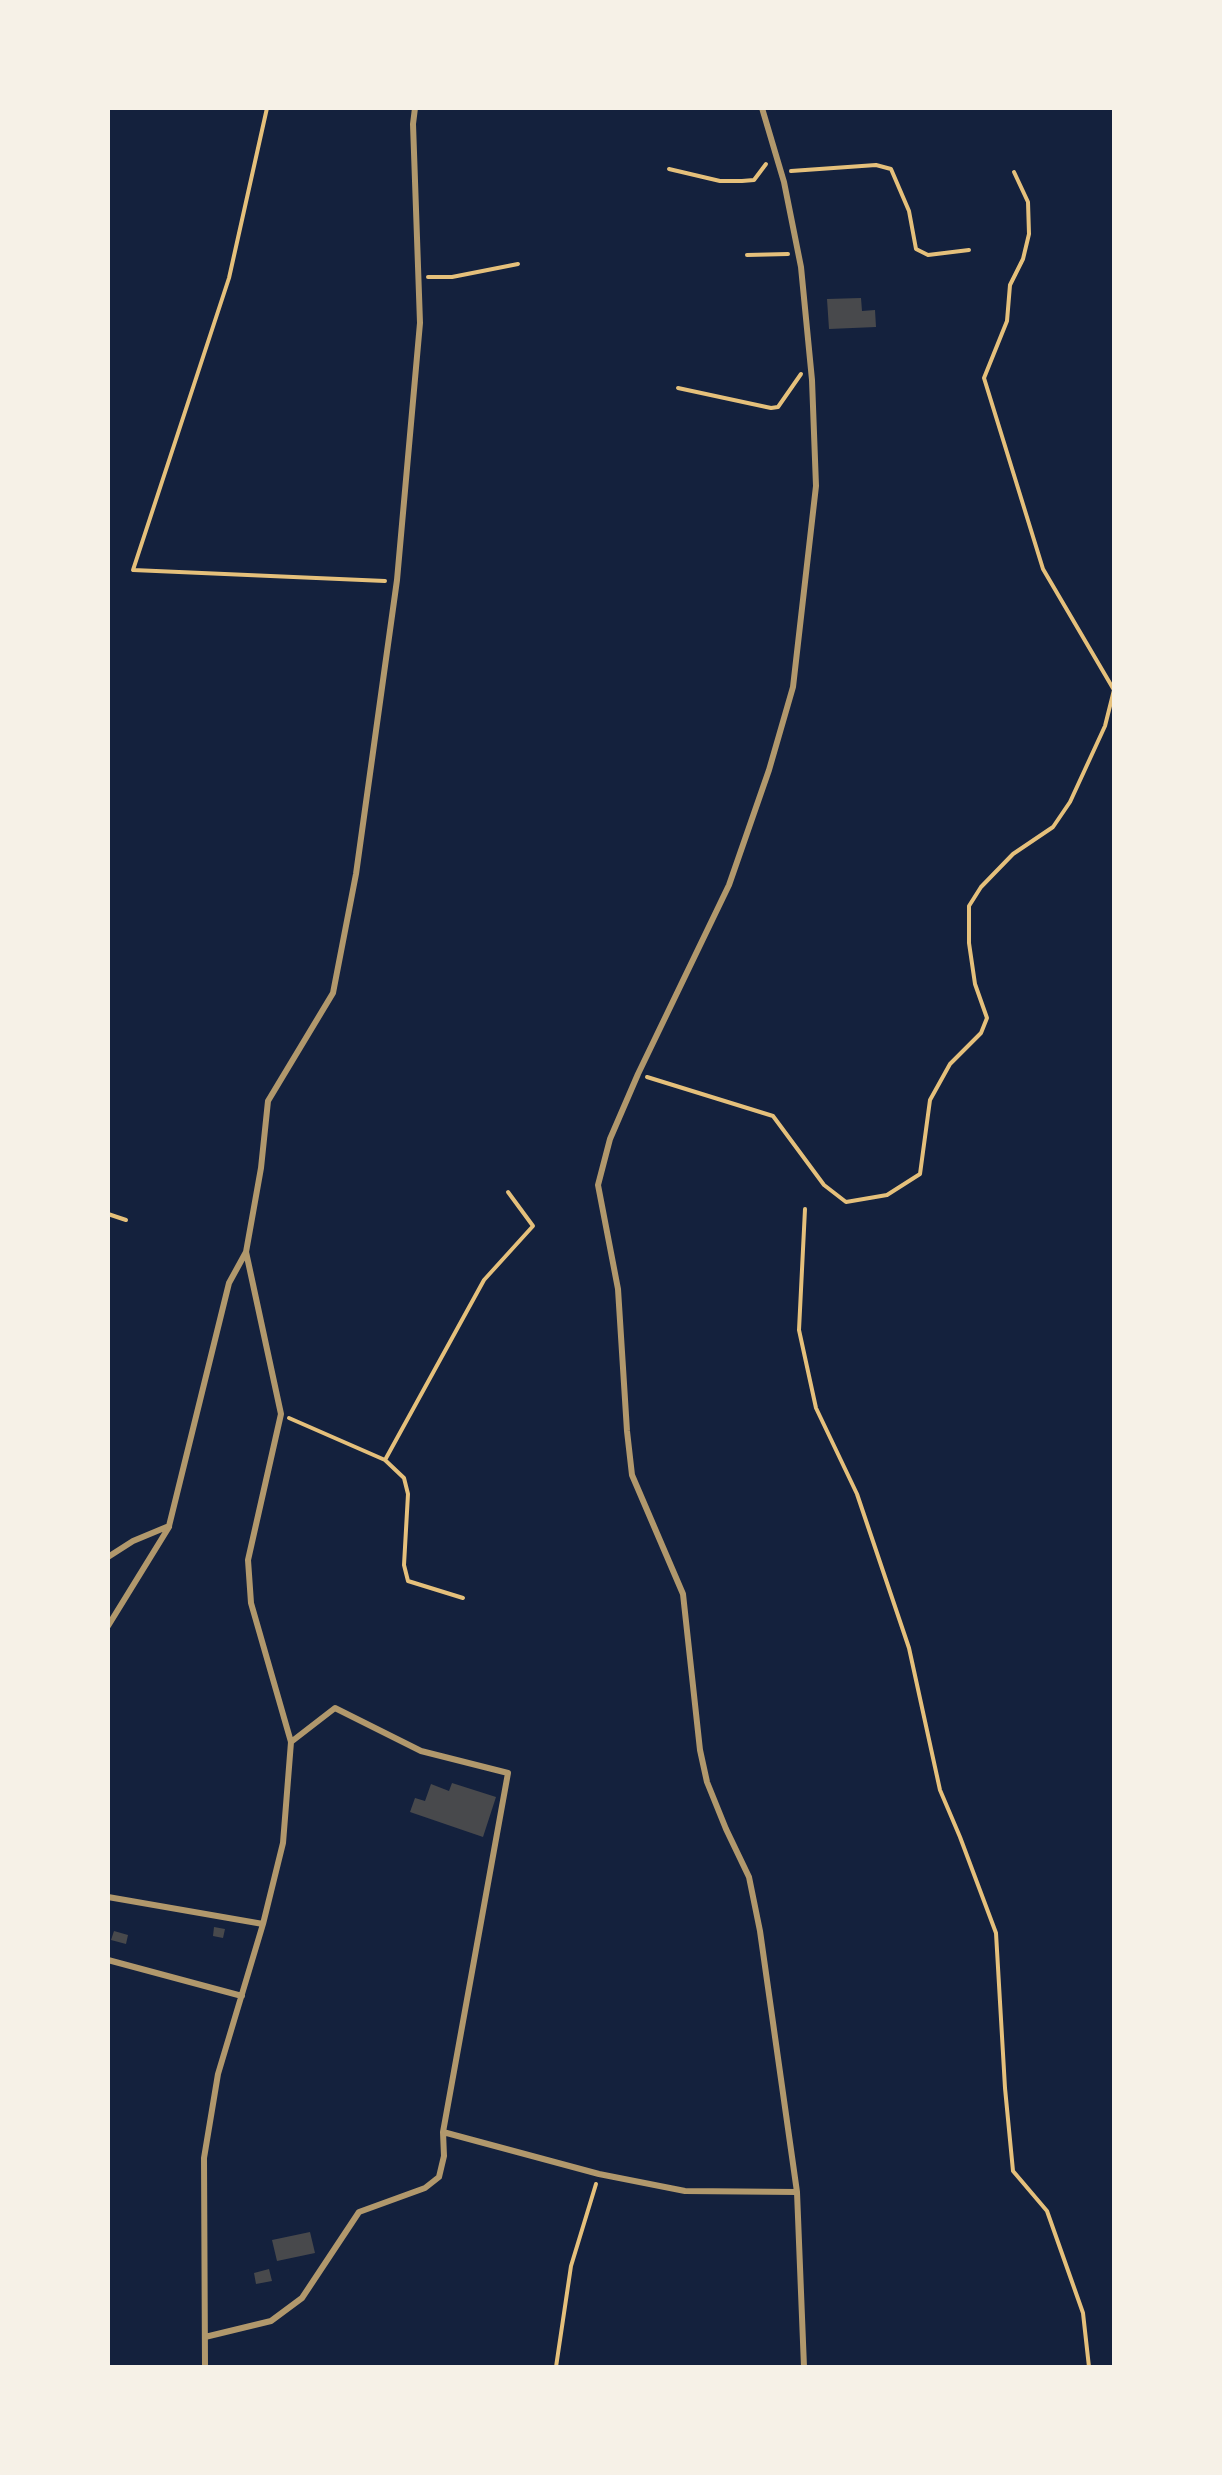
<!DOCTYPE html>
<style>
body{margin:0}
#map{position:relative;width:1222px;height:2475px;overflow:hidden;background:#14213d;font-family:"Nunito Sans",sans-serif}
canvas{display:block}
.frame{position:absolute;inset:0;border:110px solid #f6f1e7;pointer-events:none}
</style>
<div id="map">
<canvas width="1222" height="2475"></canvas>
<div class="frame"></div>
</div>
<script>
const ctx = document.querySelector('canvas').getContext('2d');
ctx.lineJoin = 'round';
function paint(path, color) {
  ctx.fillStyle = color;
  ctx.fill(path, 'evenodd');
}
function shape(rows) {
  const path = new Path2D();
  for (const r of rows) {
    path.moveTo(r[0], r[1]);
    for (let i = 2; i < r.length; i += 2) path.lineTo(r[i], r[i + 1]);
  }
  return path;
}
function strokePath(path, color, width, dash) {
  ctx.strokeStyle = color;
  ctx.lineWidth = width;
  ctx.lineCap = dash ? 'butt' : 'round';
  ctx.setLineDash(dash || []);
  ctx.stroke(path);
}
const building = shape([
 [861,298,862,311,875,310,876,327,829,329,827,299],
 [452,1783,496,1797,483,1837,410,1812,415,1798,425,1801,431,1784,449,1791],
 [214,1927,225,1929,223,1938,213,1936],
 [114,1931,128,1935,126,1944,111,1940],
 [310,2232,315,2253,277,2261,272,2240],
 [269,2269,272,2281,256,2284,254,2273]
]);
const path = shape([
 [267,108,229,278,133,570,385,581],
 [669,169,720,181,742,181,754,180,766,164],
 [791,171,876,165,891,169,909,211,916,249,928,255,969,250],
 [1014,172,1028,202,1029,234,1023,259,1010,285,1007,321,984,378,1043,569,1114,690],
 [747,255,788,254],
 [428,277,452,277,518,264],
 [678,388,771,408,778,407,801,374],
 [647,1077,773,1116,824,1185,846,1202,887,1195,920,1174,930,1100,950,1064,981,1033,987,1018,975,984,969,943,969,906,981,887,1013,854,1053,827,1070,802,1105,726,1114,690],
 [805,1209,799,1330,816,1408,857,1494,909,1648,940,1790,960,1837,996,1933,1005,2088,1013,2171,1047,2211,1083,2313,1089,2367],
 [108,1214,126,1220],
 [289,1418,385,1460,404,1478,408,1494,404,1565,408,1581,463,1598],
 [385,1460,484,1280,533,1226,508,1192],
 [556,2367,571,2266,596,2184]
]);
const minor = shape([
 [762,108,784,182,801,267,812,380,816,486,793,687,769,770,729,885,638,1074,610,1139,598,1185,618,1289,627,1431,632,1475,683,1594,700,1750,707,1782,726,1829,749,1877,760,1931,797,2192,804,2367],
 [108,1557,133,1541,169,1526,229,1283,246,1252,261,1168,268,1101,333,993,356,874,397,580,420,323,413,124,415,108],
 [108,1626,169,1527],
 [291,1742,335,1708,421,1751,508,1773,443,2132,599,2174,685,2191,797,2192],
 [108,1897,263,1924],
 [108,1960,242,1996],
 [205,2337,271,2321,302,2298,359,2212,425,2188,439,2177,444,2156,443,2132],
 [205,2367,204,2158,218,2074,263,1924,283,1843,291,1742,251,1603,248,1560,281,1414,246,1252]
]);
paint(building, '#48494c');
strokePath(path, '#e5c07b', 4);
strokePath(minor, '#b1986c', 6);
</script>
